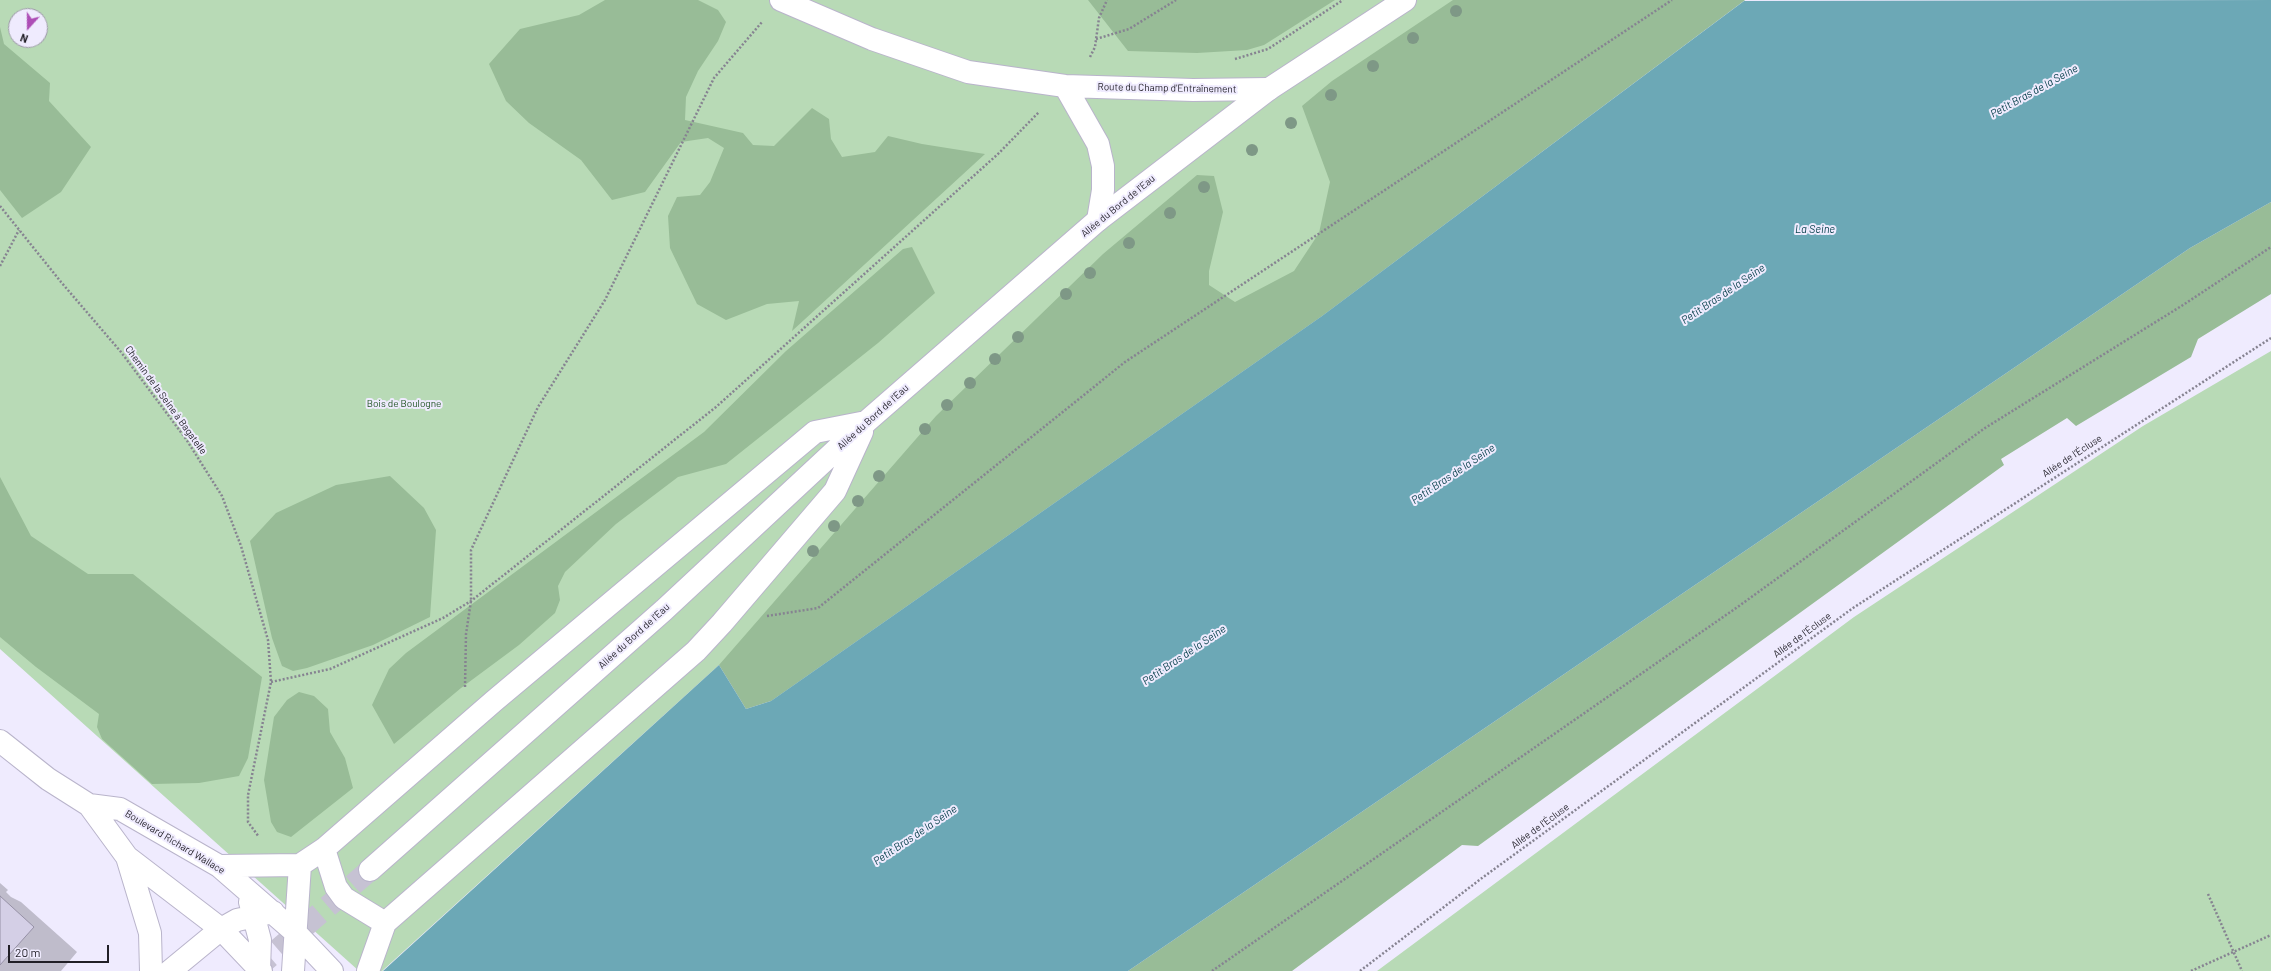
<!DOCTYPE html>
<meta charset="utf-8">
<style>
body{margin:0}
#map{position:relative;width:2271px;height:971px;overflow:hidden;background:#efebfe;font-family:Barlow,sans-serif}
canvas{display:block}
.north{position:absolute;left:8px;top:8px;width:40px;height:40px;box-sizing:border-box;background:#efebfe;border:1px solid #9d99a8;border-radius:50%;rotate:201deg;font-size:11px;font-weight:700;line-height:16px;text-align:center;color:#211f27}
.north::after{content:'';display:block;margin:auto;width:14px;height:18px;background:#ad4eb6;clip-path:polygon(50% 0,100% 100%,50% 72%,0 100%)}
.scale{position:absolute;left:8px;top:945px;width:101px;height:18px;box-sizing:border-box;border:2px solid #211f27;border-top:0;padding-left:5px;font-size:12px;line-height:14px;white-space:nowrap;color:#211f27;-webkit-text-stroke:3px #efebfe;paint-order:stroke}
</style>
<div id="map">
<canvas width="2271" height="971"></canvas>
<div class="north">N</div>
<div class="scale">20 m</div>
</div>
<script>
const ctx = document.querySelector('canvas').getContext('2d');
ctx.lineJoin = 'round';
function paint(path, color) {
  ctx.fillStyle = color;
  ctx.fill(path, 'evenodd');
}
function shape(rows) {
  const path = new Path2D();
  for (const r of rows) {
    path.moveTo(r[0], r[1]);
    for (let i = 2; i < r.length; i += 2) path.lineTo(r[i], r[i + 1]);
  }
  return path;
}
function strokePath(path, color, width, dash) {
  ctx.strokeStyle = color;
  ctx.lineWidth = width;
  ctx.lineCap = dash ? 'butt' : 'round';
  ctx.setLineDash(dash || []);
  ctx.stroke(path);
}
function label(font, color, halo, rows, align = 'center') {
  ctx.font = font + ' Barlow,sans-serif';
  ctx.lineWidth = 4;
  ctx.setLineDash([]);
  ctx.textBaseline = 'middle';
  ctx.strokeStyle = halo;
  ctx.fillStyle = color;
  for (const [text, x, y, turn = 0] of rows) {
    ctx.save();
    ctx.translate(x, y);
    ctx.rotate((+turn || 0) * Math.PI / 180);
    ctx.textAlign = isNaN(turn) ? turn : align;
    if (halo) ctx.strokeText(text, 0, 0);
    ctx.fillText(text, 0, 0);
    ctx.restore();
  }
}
const green = shape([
 [0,0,1745,0,1322,316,771,701,719,665,382,971,359,971,0,649],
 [16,16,40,16,40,40,16,40],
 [2271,351,2271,971,1377,971,1854,617,2143,426]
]);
const forest = shape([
 [605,0,698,0,718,10,726,22,718,41,698,71,686,97,685,120,743,133,753,145,774,146,812,108,829,119,831,139,842,157,875,152,888,136,922,144,985,154,792,331,799,301,767,304,726,320,697,304,670,248,668,216,677,197,700,195,710,182,724,148,708,138,681,142,645,192,612,200,581,160,529,123,506,101,489,64,520,29,579,15],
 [1088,0,1335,0,1264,45,1247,50,1197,53,1128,51],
 [1453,0,1745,0,1322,316,771,701,746,709,719,665,936,416,1103,254,1197,175,1214,176,1223,212,1209,271,1209,285,1235,302,1294,271,1319,233,1330,182,1302,106,1332,81],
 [0,27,4,44,50,83,49,101,91,147,61,192,22,218,0,190],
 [2271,202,2271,294,2198,339,2191,357,2076,426,2067,418,2001,459,2004,465,1478,846,1462,845,1292,971,1128,971,2190,248],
 [912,247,935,293,878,343,726,464,678,477,616,524,565,572,558,586,560,600,555,613,519,645,461,688,394,744,372,705,389,669,406,653,704,432,786,351,903,249],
 [390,476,424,508,436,530,430,617,373,645,307,668,293,671,282,666,272,638,250,541,276,513,336,485],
 [0,477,31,536,88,574,133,574,262,677,248,758,239,776,199,783,152,784,102,739,97,727,99,714,36,667,0,637],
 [299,692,314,696,328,709,330,732,345,758,353,788,291,837,277,832,271,822,264,780,274,717,287,700]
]);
const water = shape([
 [2271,0,2271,202,2190,248,1128,971,383,971,719,665,746,709,771,701,1322,316,1744,1]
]);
const shadow = shape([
 [0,883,8,890,6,892,11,897,21,902,77,952,61,971,0,971]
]);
const building = shape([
 [0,896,34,927,0,965,0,896]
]);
const majorTunnel = shape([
 [253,971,370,870]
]);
const path = shape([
 [1096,39,1129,29,1176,0],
 [1090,57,1095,47,1099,18,1107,0],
 [1235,59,1268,49,1343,0],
 [0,206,61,282,121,352,186,439,222,496,241,546,268,640,271,682,248,795,248,822,259,837],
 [0,266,19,230],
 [767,616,818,608,1125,362,1672,0],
 [271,682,330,669,443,618,471,601,716,407,998,154,1039,112],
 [465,687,466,634,471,601,471,550,538,407,605,300,714,78,762,22],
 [2208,894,2242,971],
 [1212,971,1739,606,1985,428,2183,305,2271,247],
 [1360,971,1482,878,1853,608,2271,338],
 [2191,971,2271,935]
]);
const minor = shape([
 [781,0,872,39,968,72,1065,86,1193,90,1269,89],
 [1065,86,1098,144,1103,166,1103,190,1098,220]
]);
const major = shape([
 [0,741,48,779,89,805,127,857,221,929,261,971],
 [89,805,120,809,219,866,296,933,332,971],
 [324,849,336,887,344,898,385,923],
 [127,857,150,933,151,971],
 [219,866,300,865,324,849,494,701,815,432,866,422],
 [370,870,664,610,866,422,1098,220,1269,89,1405,0],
 [250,902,260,940,259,971],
 [170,971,221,929,237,920,273,912],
 [293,971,300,865],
 [368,971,385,923,696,651,722,623,835,491,862,432]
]);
const trees = [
 [1456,11],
 [1413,38],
 [1373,66],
 [1331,95],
 [1291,123],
 [1252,150],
 [1204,187],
 [1170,213],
 [1129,243],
 [1090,273],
 [1066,294],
 [1018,337],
 [995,359],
 [970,383],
 [947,405],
 [925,429],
 [879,476],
 [858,501],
 [834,526],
 [813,551]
];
const streetNames = [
 ["Route du Champ d'Entraînement",1167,88,1],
 ["Allée du Bord de l'Eau",1118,206,-39],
 ["Chemin de la Seine à Bagatelle",166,400,54],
 ["Allée du Bord de l'Eau",873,417,-42],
 ["Allée de l'Écluse",2072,456,-33],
 ["Allée de l'Écluse",1802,635,-36],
 ["Allée du Bord de l'Eau",634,636,-42],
 ["Allée de l'Écluse",1540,826,-36],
 ["Boulevard Richard Wallace",175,842,31]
];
const parkNames = [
 ["Bois de Boulogne",404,404]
];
const waterNames = [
 ["Petit Bras de la Seine",2034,91,-29],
 ["La Seine",1815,229],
 ["Petit Bras de la Seine",1723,294,-34],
 ["Petit Bras de la Seine",1453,474,-34],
 ["Petit Bras de la Seine",1184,655,-34],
 ["Petit Bras de la Seine",915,835,-34]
];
paint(green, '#b8dab6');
paint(forest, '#98bc97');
paint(water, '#6ca8b6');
paint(shadow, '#0003');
paint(building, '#d4cfe6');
strokePath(building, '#9691a6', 1);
strokePath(majorTunnel, '#c6c2d3', 22, [22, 11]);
strokePath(minor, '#b9b4cb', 24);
strokePath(major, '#b9b4cb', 24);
strokePath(path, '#868391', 2.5, [2, 2]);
strokePath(minor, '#fff', 22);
strokePath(major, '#fff', 22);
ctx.fillStyle = '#7e9886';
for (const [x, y] of trees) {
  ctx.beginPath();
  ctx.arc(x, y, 6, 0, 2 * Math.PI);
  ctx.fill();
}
label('10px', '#211f27', '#efebfe', streetNames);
label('10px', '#225524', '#efebfe', parkNames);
label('italic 11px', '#0a424d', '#efebfe', waterNames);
</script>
